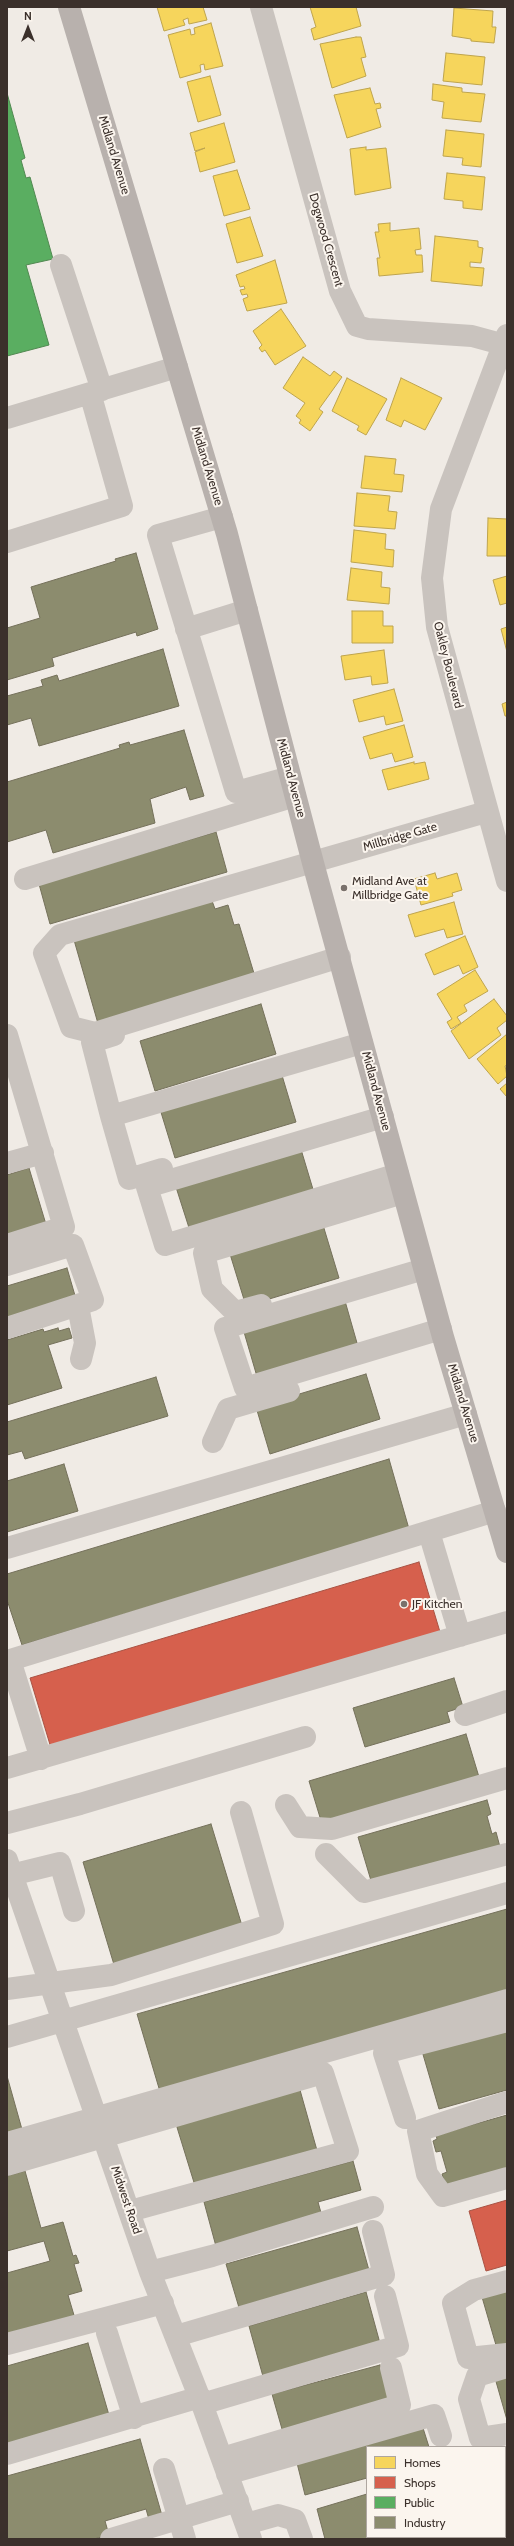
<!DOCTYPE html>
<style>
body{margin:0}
#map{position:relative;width:514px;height:2546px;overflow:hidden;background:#f0ebe5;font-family:Cabin,sans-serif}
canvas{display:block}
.frame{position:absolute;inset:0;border:8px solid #3b302b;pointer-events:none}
.legend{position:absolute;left:366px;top:2446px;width:140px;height:92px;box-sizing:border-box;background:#fbf5ee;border:1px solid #aea6a0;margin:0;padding:5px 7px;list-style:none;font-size:12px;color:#3b302b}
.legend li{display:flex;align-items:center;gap:8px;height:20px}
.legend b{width:20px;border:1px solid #aea6a0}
.north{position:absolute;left:8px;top:8px;width:40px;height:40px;-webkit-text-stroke:3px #fbf5ee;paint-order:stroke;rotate:0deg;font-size:11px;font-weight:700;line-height:16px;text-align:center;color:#3b302b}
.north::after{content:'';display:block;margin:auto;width:14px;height:18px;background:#3b302b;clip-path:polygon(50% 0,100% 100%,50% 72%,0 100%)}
</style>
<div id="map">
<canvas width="514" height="2546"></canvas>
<div class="frame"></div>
<ul class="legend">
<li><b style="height:11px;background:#f6d55c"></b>Homes</li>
<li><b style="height:11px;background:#d6604d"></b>Shops</li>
<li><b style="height:11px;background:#5aae61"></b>Public</li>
<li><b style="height:11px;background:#8c8c6e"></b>Industry</li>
</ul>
<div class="north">N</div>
</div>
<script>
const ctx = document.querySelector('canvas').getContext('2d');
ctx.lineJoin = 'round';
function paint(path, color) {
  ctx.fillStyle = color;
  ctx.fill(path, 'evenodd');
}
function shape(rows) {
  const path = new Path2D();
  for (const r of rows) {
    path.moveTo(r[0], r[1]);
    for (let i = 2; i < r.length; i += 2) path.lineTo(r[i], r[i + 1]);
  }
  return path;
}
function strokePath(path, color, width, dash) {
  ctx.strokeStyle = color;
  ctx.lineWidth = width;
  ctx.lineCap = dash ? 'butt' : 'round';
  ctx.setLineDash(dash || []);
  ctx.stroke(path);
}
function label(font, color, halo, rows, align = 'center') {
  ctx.font = font + ' Cabin,sans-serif';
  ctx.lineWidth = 4;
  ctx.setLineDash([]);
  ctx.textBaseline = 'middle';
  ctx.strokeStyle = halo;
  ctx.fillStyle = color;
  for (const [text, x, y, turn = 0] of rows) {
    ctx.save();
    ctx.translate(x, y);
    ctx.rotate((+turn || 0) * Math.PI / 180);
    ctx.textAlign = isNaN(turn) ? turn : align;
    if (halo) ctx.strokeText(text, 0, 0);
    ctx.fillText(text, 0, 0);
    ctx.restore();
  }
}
const homes = shape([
 [157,7,203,7,207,20,189,24,188,18,183,20,185,25,164,31,157,7],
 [310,7,356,7,361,26,314,40,311,29,316,27,310,7],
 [454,8,493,11,492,27,496,27,494,43,471,41,471,39,452,36,454,8],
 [211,23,223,66,205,70,204,64,200,65,201,72,180,78,168,35,190,29,191,35,195,34,194,28,211,23],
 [356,37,361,37,366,57,361,58,366,76,332,88,320,44,356,37],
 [446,53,485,57,482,85,443,81,446,53],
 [210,76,221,115,198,122,187,82,210,76],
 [433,84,462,88,462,92,485,94,481,122,442,118,444,102,432,100,433,84],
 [370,88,375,104,380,103,381,108,376,109,381,127,347,138,334,95,370,88],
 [224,123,235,162,200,172,195,152,205,148,195,151,190,133,224,123],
 [446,130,484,134,481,167,462,165,463,158,443,156,446,130],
 [366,147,366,150,386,148,391,188,355,195,350,149,366,147],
 [237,170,250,209,224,216,213,176,237,170],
 [447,173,485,177,482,210,463,208,463,201,444,199,447,173],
 [250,217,263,256,237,263,226,224,250,217],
 [390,223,390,231,419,228,421,249,415,250,416,255,422,255,423,272,379,276,377,258,380,258,375,232,379,232,378,224,390,223],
 [435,236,478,241,478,247,483,248,481,263,470,262,470,267,484,268,482,286,431,281,435,236],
 [275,260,287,303,247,311,243,299,248,297,247,294,242,295,240,290,245,289,244,286,240,287,236,275,275,260],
 [281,309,306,346,275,365,265,350,262,352,259,348,262,345,253,331,281,309],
 [303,357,330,376,334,371,342,377,319,409,323,412,310,431,299,423,301,420,296,416,305,403,283,388,303,357],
 [347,378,387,399,366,435,357,430,359,426,332,411,347,378],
 [401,378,442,398,425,430,404,420,401,427,386,420,401,378],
 [365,456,396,459,394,474,404,475,402,492,361,488,365,456],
 [357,493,390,496,388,511,397,512,395,529,354,526,357,493],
 [488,518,507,519,507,556,487,556,488,518],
 [354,530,386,534,385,549,394,550,393,567,351,562,354,530],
 [351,568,382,572,381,587,390,588,389,604,347,600,351,568],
 [507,576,507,603,500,605,493,580,507,576],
 [352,611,383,611,383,626,393,626,393,643,352,643,352,611],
 [507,627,507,652,501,629,507,627],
 [384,650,388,683,372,685,371,676,345,680,341,656,384,650],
 [394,689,403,721,386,725,384,716,359,722,353,700,394,689],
 [507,702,507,716,505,716,502,704,507,702],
 [404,725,413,757,395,762,392,753,370,759,363,737,404,725],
 [414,762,414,764,425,762,429,779,388,790,382,770,414,762],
 [435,873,437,879,457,873,462,890,452,893,453,896,421,905,414,879,435,873],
 [454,902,463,934,447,938,444,929,415,937,408,915,454,902],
 [465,936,478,967,463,974,459,965,434,975,425,954,465,936],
 [475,970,488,991,464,1005,467,1011,457,1017,461,1023,451,1029,447,1022,452,1019,437,994,475,970],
 [494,999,507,1016,507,1020,497,1028,501,1035,469,1059,451,1031,494,999],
 [507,1034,507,1065,505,1066,507,1076,498,1084,477,1059,507,1034],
 [507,1083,507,1097,500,1089,507,1083]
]);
const shops = shape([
 [419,1562,440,1632,51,1748,30,1678,419,1562],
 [507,2200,507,2265,486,2271,469,2211,507,2200]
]);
const public = shape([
 [7,93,25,158,21,160,26,178,30,177,53,259,26,265,49,345,7,356,7,93]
]);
const industry = shape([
 [136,553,158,629,137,636,136,632,52,658,54,666,7,680,7,628,40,618,31,587,116,561,115,559,136,553],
 [163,649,179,706,39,746,31,718,7,725,7,696,43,686,41,680,57,675,59,681,163,649],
 [184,730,204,796,190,800,186,787,150,799,155,823,53,853,46,830,7,842,7,782,120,748,119,745,129,742,130,745,184,730],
 [216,832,227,872,50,924,39,884,216,832],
 [211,898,215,909,228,905,234,925,239,924,256,980,99,1027,74,940,211,898],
 [261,1004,276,1054,155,1091,140,1041,261,1004],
 [281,1072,296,1122,175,1158,160,1109,281,1072],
 [300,1146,315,1196,191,1234,175,1184,300,1146],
 [29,1168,48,1231,7,1244,7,1175,29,1168],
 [323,1225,339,1278,246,1306,230,1254,323,1225],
 [67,1268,76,1299,7,1320,7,1286,67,1268],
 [345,1301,359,1350,258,1380,244,1332,345,1301],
 [58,1328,59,1331,69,1328,72,1338,48,1345,62,1388,7,1405,7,1340,43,1329,44,1332,58,1328],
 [366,1374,380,1419,270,1454,256,1407,366,1374],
 [156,1377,168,1416,25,1459,22,1451,7,1455,7,1422,156,1377],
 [389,1459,409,1529,22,1645,7,1600,7,1574,389,1459],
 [64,1464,78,1511,7,1532,7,1481,64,1464],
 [454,1678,463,1707,447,1712,450,1722,365,1747,353,1708,454,1678],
 [466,1734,479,1777,322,1824,309,1781,466,1734],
 [487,1800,491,1814,487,1816,492,1834,496,1832,500,1847,372,1884,358,1837,487,1800],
 [211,1824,243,1929,115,1968,83,1862,211,1824],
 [507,1909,507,1997,161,2095,137,2014,507,1909],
 [507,2027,507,2090,439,2109,422,2051,507,2027],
 [7,2076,23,2133,7,2138,7,2076],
 [300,2090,318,2154,196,2189,176,2124,300,2090],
 [507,2115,507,2175,446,2187,442,2174,447,2172,441,2151,436,2152,433,2141,437,2139,436,2135,507,2115],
 [353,2161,361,2190,318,2202,323,2220,217,2250,204,2202,353,2161],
 [25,2171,41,2228,63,2222,73,2256,76,2255,79,2263,74,2264,82,2291,68,2295,76,2322,7,2341,7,2273,50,2261,44,2241,7,2251,7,2176,25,2171],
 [357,2227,370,2274,240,2311,226,2264,357,2227],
 [507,2289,507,2349,498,2352,482,2297,507,2289],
 [366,2292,381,2347,264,2380,249,2326,366,2292],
 [88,2343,111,2422,7,2451,7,2366,88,2343],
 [380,2365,391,2404,284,2436,272,2394,380,2365],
 [507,2374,507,2420,495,2378,507,2374],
 [423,2428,429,2447,367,2447,367,2478,305,2495,297,2463,423,2428],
 [140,2439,163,2519,150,2523,146,2509,105,2521,109,2535,94,2539,7,2539,7,2476,140,2439],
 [367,2494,367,2537,429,2537,421,2539,325,2539,317,2509,367,2494]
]);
const minor = shape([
 [261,7,340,291,357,326,368,329,472,336,505,345],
 [61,265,102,390],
 [507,335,441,509,432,578,437,627,507,881],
 [7,418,177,367],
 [222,517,158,535,236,792,290,777],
 [7,542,122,506,90,393],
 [186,629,247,610],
 [25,879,295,796],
 [340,957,95,1033,71,1027,44,953,60,935,486,812],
 [7,1035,64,1227,7,1245],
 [114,1035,92,1042,111,1116,362,1043],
 [111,1116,129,1179,162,1169],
 [383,1117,147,1187,165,1245,398,1174],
 [7,1163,43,1153],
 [7,1265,73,1245,93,1300,7,1328],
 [424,1269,225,1328,245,1388,441,1329],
 [261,1305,235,1312,212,1289,204,1253,403,1193],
 [78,1306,85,1343,81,1359],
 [213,1442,228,1409,289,1391],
 [429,1532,460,1636],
 [7,1548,466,1414],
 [10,1660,41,1759],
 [7,1661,495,1511],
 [465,1715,507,1701],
 [7,1768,507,1622],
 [286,1805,300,1827,332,1829,507,1778],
 [7,1823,80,1804,305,1737],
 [326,1854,364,1892,507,1854],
 [7,1860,150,2272,202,2404,251,2539],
 [7,1876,60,1863,74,1911],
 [7,1989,111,1975,273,1924,241,1812],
 [7,2037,507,1893],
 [507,2102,418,2131,427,2174,443,2196,507,2178],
 [405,2118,384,2053,507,2021],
 [7,2143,507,2000],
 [7,2165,323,2073,348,2151,130,2211],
 [150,2272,212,2256,373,2207],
 [507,2281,474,2290,453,2303,468,2358,507,2354],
 [107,2333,134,2418],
 [176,2336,384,2275,373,2231],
 [7,2344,163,2303],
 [507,2367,477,2376,469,2399,480,2438,507,2434],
 [202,2404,398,2346,385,2296],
 [7,2454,200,2397],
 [222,2458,400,2405,391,2368],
 [164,2469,185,2539],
 [227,2474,434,2415,441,2436],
 [246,2524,278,2515,295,2520,302,2539],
 [111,2539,238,2501],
 [435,2539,441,2537]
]);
const major = shape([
 [69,7,227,534,313,863,443,1337,507,1552]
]);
const markers = [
 [344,888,4,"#7a716c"],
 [404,1604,4,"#7a716c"]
];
const streetNames = [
 ["Midland Avenue",114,155,73],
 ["Dogwood Crescent",326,240,74],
 ["Midland Avenue",207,466,73],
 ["Oakley Boulevard",448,665,76],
 ["Midland Avenue",291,778,75],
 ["Millbridge Gate",400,837,-16],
 ["Midland Avenue",376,1091,75],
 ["Midland Avenue",463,1403,73],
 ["Midwest Road",126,2200,71]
];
const poiNames = [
 ["Midland Ave at",352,881],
 ["Millbridge Gate",352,895],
 ["JF Kitchen",412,1604]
];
paint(homes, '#f6d55c');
strokePath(homes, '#bea44d', 1);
paint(shops, '#d6604d');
strokePath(shops, '#a85243', 1);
paint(public, '#5aae61');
strokePath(public, '#518851', 1);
paint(industry, '#8c8c6e');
strokePath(industry, '#74705a', 1);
strokePath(minor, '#c9c3be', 22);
strokePath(major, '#b8b1ad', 22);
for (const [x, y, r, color] of markers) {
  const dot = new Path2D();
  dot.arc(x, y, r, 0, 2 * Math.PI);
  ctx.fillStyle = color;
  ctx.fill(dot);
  strokePath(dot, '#fbf5ee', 1.5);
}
label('12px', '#3b302b', '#fbf5ee', streetNames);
label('12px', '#3b302b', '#fbf5ee', poiNames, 'left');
</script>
